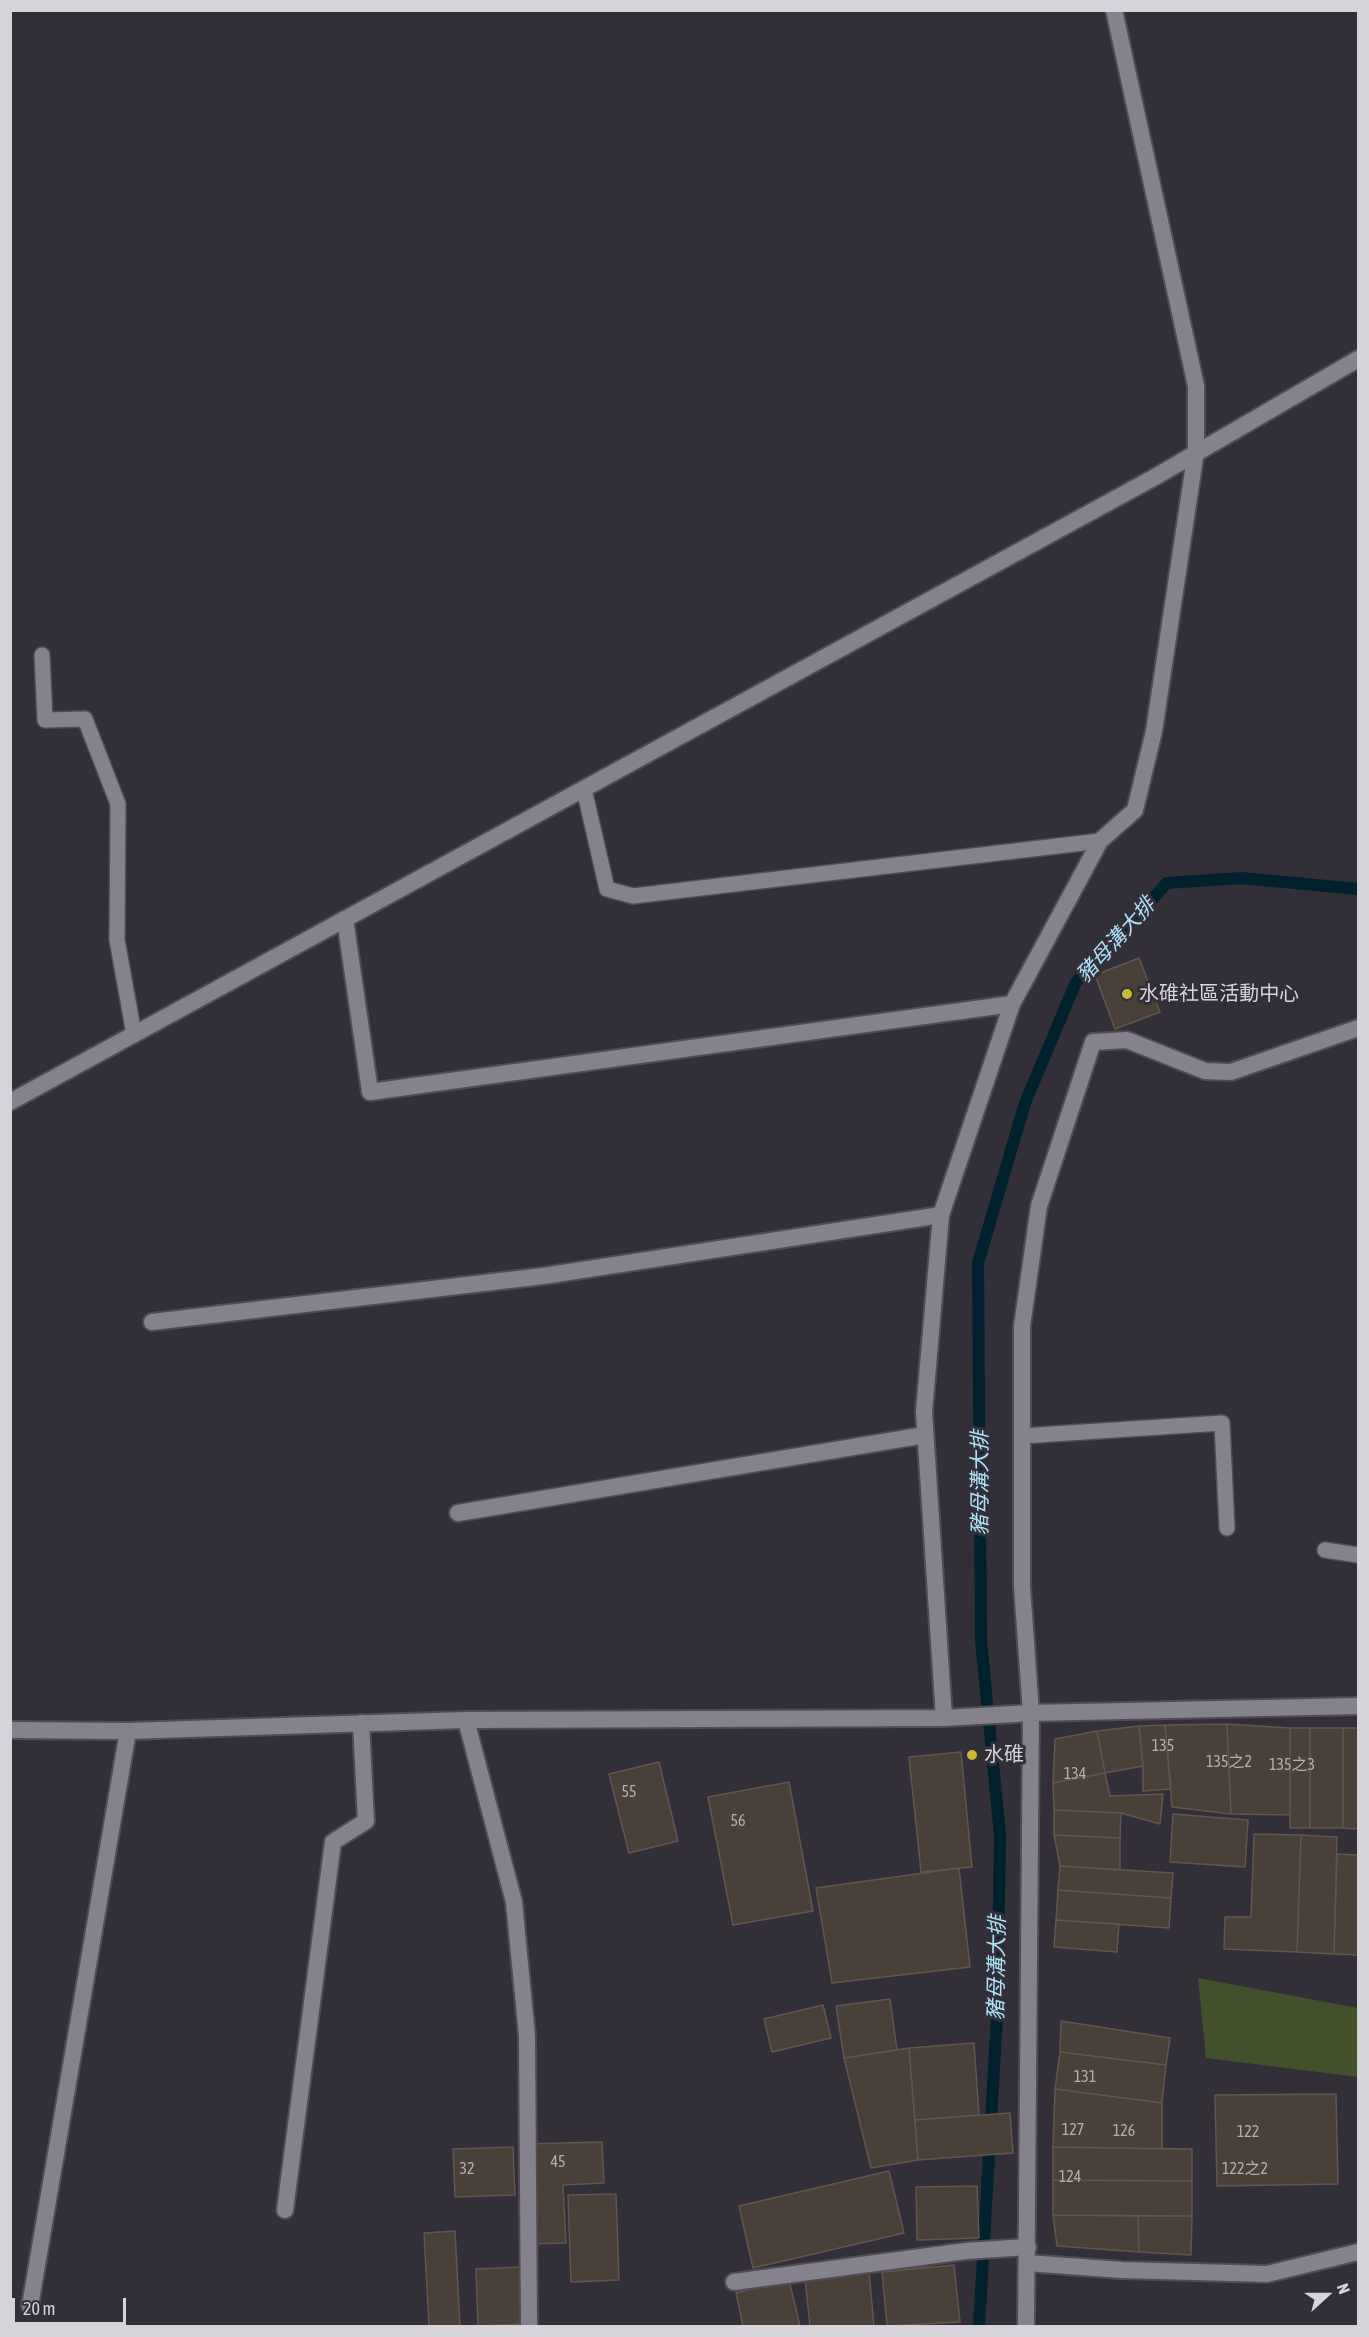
<!DOCTYPE html>
<meta charset="utf-8">
<style>
body{margin:0}
#map{position:relative;width:1369px;height:2337px;overflow:hidden;background:#322f38;font-family:"Asap Condensed",sans-serif}
canvas{display:block}
.frame{position:absolute;inset:0;border:12px solid #d6d4da;pointer-events:none}
.north{position:absolute;left:1297px;top:2265px;width:60px;height:60px;-webkit-text-stroke:4px #322f38;paint-order:stroke;rotate:69deg;font-size:16px;font-weight:700;line-height:24px;text-align:center;color:#d6d4da}
.north::after{content:'';display:block;margin:auto;width:21px;height:27px;background:#d6d4da;clip-path:polygon(50% 0,100% 100%,50% 72%,0 100%)}
.scale{position:absolute;left:12px;top:2298px;width:114px;height:27px;box-sizing:border-box;border:3px solid #d6d4da;border-top:0;padding-left:8px;font-size:18px;line-height:21px;white-space:nowrap;color:#d6d4da;-webkit-text-stroke:4px #322f38;paint-order:stroke}
</style>
<div id="map">
<canvas width="1369" height="2337"></canvas>
<div class="frame"></div>
<div class="north">N</div>
<div class="scale">20 m</div>
</div>
<script>
const ctx = document.querySelector('canvas').getContext('2d');
ctx.lineJoin = 'round';
function paint(path, color) {
  ctx.fillStyle = color;
  ctx.fill(path, 'evenodd');
}
function shape(rows) {
  const path = new Path2D();
  for (const r of rows) {
    path.moveTo(r[0], r[1]);
    for (let i = 2; i < r.length; i += 2) path.lineTo(r[i], r[i + 1]);
  }
  return path;
}
function strokePath(path, color, width, dash) {
  ctx.strokeStyle = color;
  ctx.lineWidth = width;
  ctx.lineCap = dash ? 'butt' : 'round';
  ctx.setLineDash(dash || []);
  ctx.stroke(path);
}
function label(font, color, halo, rows, align = 'center') {
  ctx.font = font + ' "Asap Condensed","Noto Sans TC",sans-serif';
  ctx.lineWidth = 6;
  ctx.setLineDash([]);
  ctx.textBaseline = 'middle';
  ctx.strokeStyle = halo;
  ctx.fillStyle = color;
  for (const [text, x, y, turn = 0] of rows) {
    ctx.save();
    ctx.translate(x, y);
    ctx.rotate((+turn || 0) * Math.PI / 180);
    ctx.textAlign = isNaN(turn) ? turn : align;
    if (halo) ctx.strokeText(text, 0, 0);
    ctx.fillText(text, 0, 0);
    ctx.restore();
  }
}
const green = shape([
 [1198,1978,1358,2008,1358,2077,1206,2058]
]);
const stream = shape([
 [979,2326,997,2017,1000,1835,981,1640,978,1263,1025,1103,1076,982,1167,883,1241,878,1358,889]
]);
const building = shape([
 [1139,958,1160,1012,1115,1029,1095,975,1139,958],
 [1227,1724,1290,1728,1290,1815,1231,1814,1227,1724],
 [1227,1724,1231,1814,1172,1807,1165,1725,1227,1724],
 [1165,1725,1171,1789,1143,1791,1143,1766,1139,1726,1165,1725],
 [1139,1726,1143,1766,1105,1773,1097,1731,1139,1726],
 [1290,1728,1310,1728,1310,1828,1290,1828,1290,1728],
 [1310,1728,1343,1728,1343,1828,1310,1828,1310,1728],
 [1343,1728,1358,1728,1358,1829,1343,1828,1343,1728],
 [1097,1731,1105,1773,1053,1783,1055,1739,1097,1731],
 [961,1752,972,1867,921,1872,909,1757,961,1752],
 [659,1762,678,1841,629,1853,609,1774,659,1762],
 [1105,1773,1110,1796,1163,1794,1160,1824,1121,1813,1054,1810,1053,1783,1105,1773],
 [789,1782,813,1911,733,1925,708,1797,789,1782],
 [1054,1810,1121,1813,1120,1838,1054,1835,1054,1810],
 [1173,1814,1248,1820,1245,1867,1170,1862,1173,1814],
 [1254,1834,1301,1835,1297,1952,1224,1949,1225,1917,1251,1917,1254,1834],
 [1054,1835,1120,1838,1120,1870,1060,1866,1054,1835],
 [1301,1835,1337,1837,1334,1954,1297,1952,1301,1835],
 [1337,1854,1358,1855,1358,1955,1334,1954,1337,1854],
 [1060,1866,1173,1873,1171,1898,1058,1890,1060,1866],
 [959,1868,970,1967,832,1983,816,1888,959,1868],
 [1058,1890,1171,1898,1169,1928,1056,1920,1058,1890],
 [1056,1920,1119,1924,1117,1952,1054,1947,1056,1920],
 [890,1999,897,2050,844,2058,836,2006,890,1999],
 [823,2005,831,2038,772,2052,764,2019,823,2005],
 [1061,2021,1170,2038,1166,2065,1060,2052,1061,2021],
 [974,2043,979,2115,915,2120,909,2048,974,2043],
 [909,2048,918,2160,871,2168,844,2058,909,2048],
 [1060,2052,1166,2065,1162,2103,1055,2089,1060,2052],
 [1055,2089,1162,2103,1162,2149,1053,2147,1055,2089],
 [1336,2094,1338,2184,1217,2186,1215,2095,1336,2094],
 [1010,2113,1013,2153,918,2160,915,2120,1010,2113],
 [602,2142,604,2183,563,2185,566,2243,528,2244,524,2144,602,2142],
 [513,2147,515,2195,455,2197,453,2149,513,2147],
 [1053,2147,1192,2149,1192,2181,1053,2180,1053,2147],
 [889,2171,904,2233,753,2268,739,2206,889,2171],
 [1053,2180,1192,2181,1192,2216,1053,2215,1053,2180],
 [977,2186,979,2238,917,2240,916,2187,977,2186],
 [616,2194,619,2280,571,2282,568,2195,616,2194],
 [1053,2215,1138,2216,1139,2252,1057,2246,1053,2215],
 [1138,2216,1192,2216,1191,2255,1139,2252,1138,2216],
 [455,2231,460,2326,429,2326,424,2233,455,2231],
 [954,2265,960,2322,887,2326,882,2272,954,2265],
 [522,2267,525,2324,478,2326,476,2269,522,2267],
 [869,2272,874,2326,810,2326,805,2278,869,2272],
 [789,2280,800,2326,743,2326,736,2293,789,2280]
]);
const service = shape([
 [42,655,45,720,85,719,118,804,117,940,134,1034],
 [584,789,607,889,633,896,1100,841],
 [1022,1436,1222,1423,1227,1528],
 [1325,1550,1358,1555]
]);
const minor = shape([
 [345,919,370,1092,1012,1004],
 [152,1322,543,1276,941,1215],
 [458,1513,925,1435],
 [1031,1713,1022,1586,1022,1326,1039,1206,1093,1042,1127,1040,1205,1071,1231,1072,1358,1028],
 [466,1720,514,1902,527,2036,529,2326],
 [285,2210,333,1842,366,1821,361,1723],
 [1027,2263,1122,2270,1267,2274,1358,2252],
 [734,2282,966,2251,1028,2247],
 [30,2306,128,1731]
]);
const tertiary = shape([
 [944,1718,924,1412,941,1215,1012,1004,1100,841,1135,810,1154,731,1196,451,1196,386,1114,10],
 [10,1730,128,1731,466,1720,944,1718,1031,1713,1358,1706],
 [1026,2326,1031,1713]
]);
const secondary = shape([
 [10,1102,1155,477,1358,359]
]);
const markers = [
 [1127,994,6,"#cdb938"],
 [972,1755,6,"#cdb938"]
];
const numberNames = [
 ["135",1163,1746],
 ["135之2",1229,1762],
 ["135之3",1292,1765],
 ["134",1075,1774],
 ["55",629,1792],
 ["56",738,1821],
 ["131",1085,2077],
 ["127",1073,2130],
 ["126",1124,2131],
 ["122",1248,2132],
 ["45",558,2162],
 ["32",467,2169],
 ["122之2",1245,2169],
 ["124",1070,2177]
];
const poiNames = [
 ["水碓社區活動中心",1139,994],
 ["水碓",984,1755]
];
const waterNames = [
 ["豬母溝大排",1116,940,-48],
 ["豬母溝大排",980,1483,-90],
 ["豬母溝大排",997,1968,-89]
];
paint(green, '#42512b');
strokePath(stream, '#01212f', 12);
paint(building, '#4a403a');
strokePath(building, '#615650', 1.5);
strokePath(service, '#4f4c54', 18);
strokePath(minor, '#4f4c54', 20);
strokePath(tertiary, '#4f4c54', 20);
strokePath(secondary, '#4f4c54', 20);
strokePath(service, '#85828d', 15);
strokePath(minor, '#85828d', 16);
strokePath(tertiary, '#85828d', 16);
strokePath(secondary, '#85828d', 16);
for (const [x, y, r, color] of markers) {
  const dot = new Path2D();
  dot.arc(x, y, r, 0, 2 * Math.PI);
  ctx.fillStyle = color;
  ctx.fill(dot);
  strokePath(dot, '#322f38', 2);
}
label('16px', '#b3afb2', null, numberNames);
label('20px', '#d6d4da', '#322f38', poiNames, 'left');
label('italic 21px', '#ade1f9', '#322f38', waterNames);
</script>
